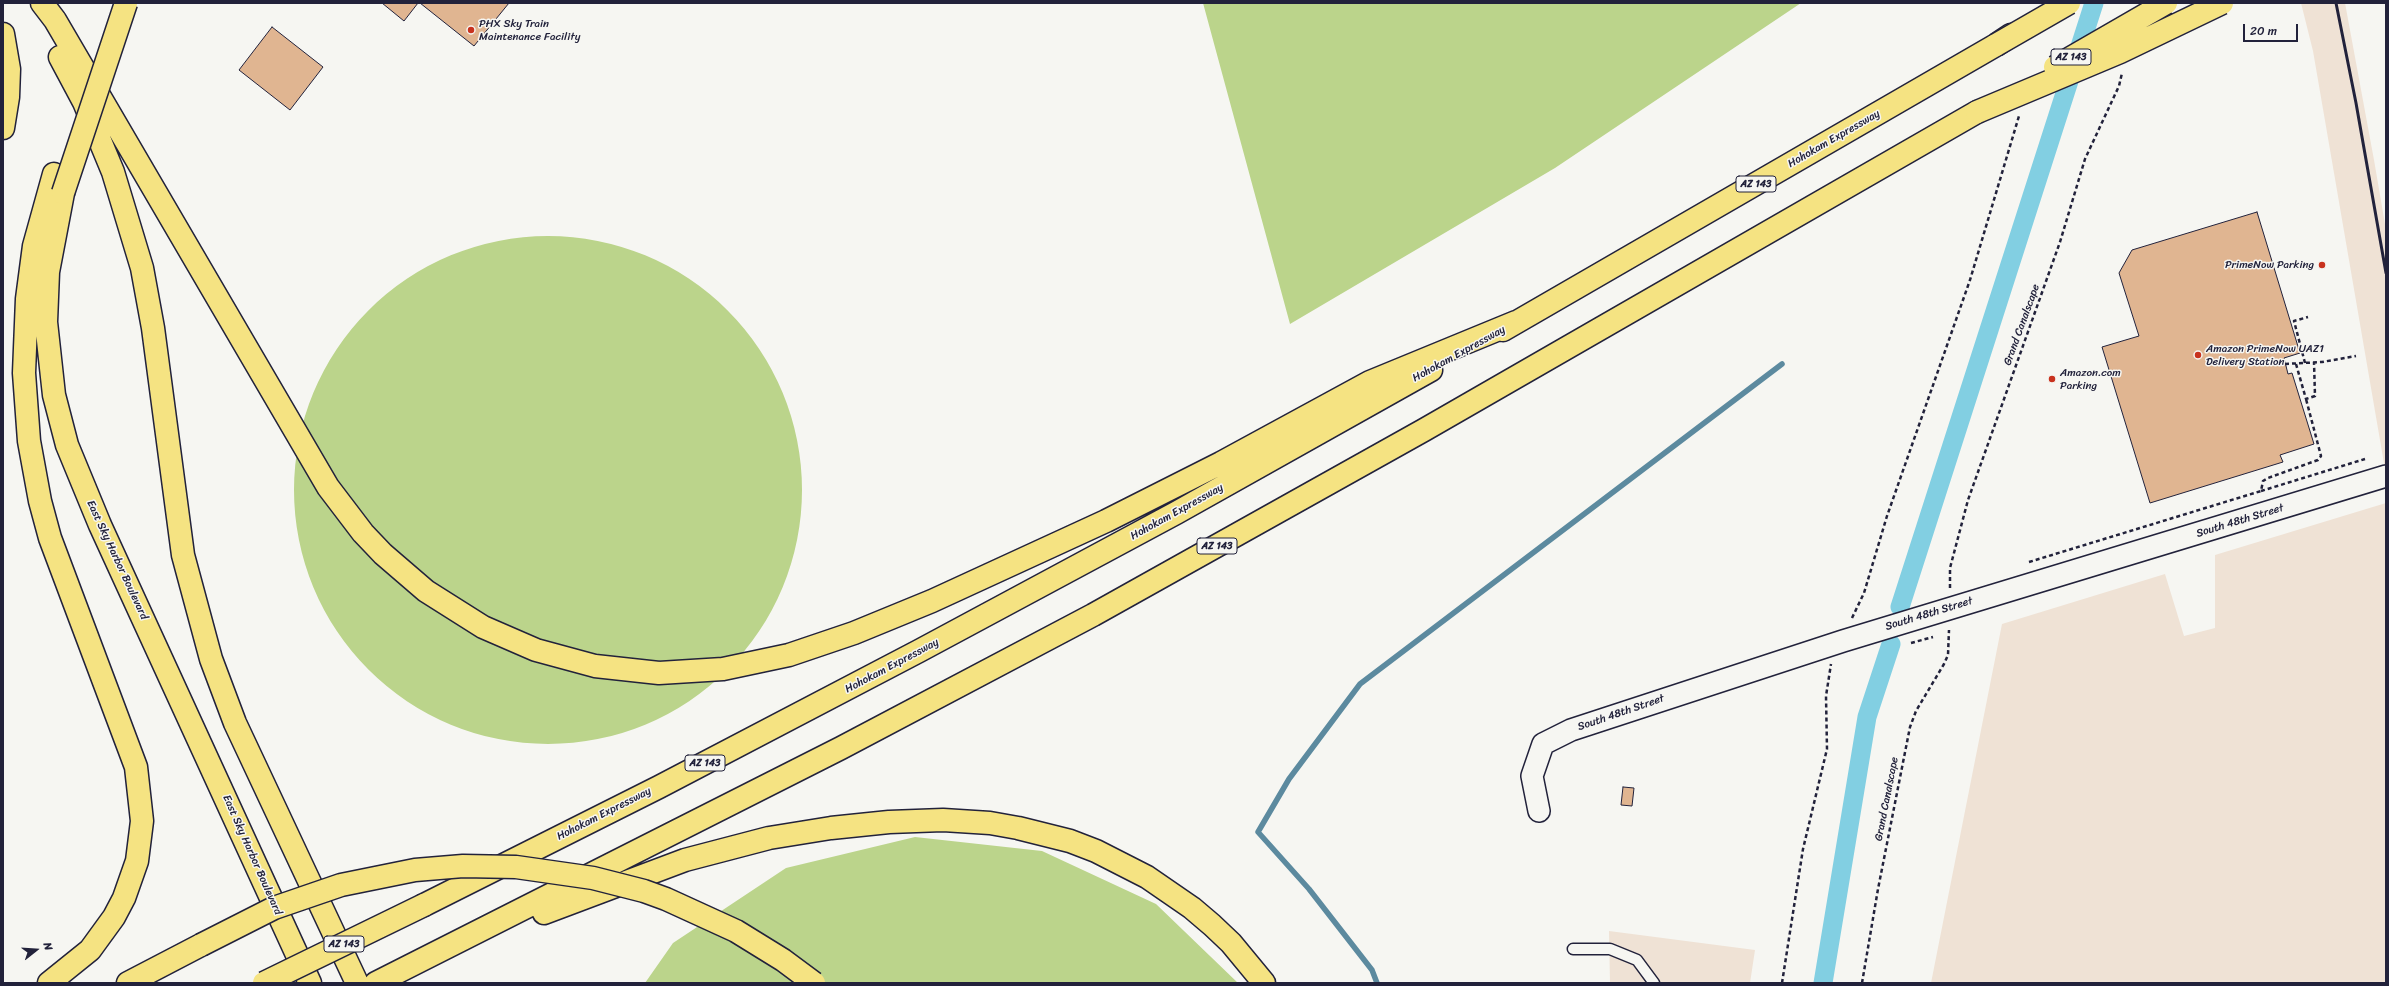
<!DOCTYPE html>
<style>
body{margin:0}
#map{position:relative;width:2389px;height:986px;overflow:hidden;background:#f6f6f2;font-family:Sriracha,sans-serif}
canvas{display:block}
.frame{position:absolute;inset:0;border:4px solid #22223b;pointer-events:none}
.north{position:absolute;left:16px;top:930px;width:40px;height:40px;-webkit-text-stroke:3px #f6f6f2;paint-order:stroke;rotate:73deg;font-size:11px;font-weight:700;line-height:16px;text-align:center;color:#22223b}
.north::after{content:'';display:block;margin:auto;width:14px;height:18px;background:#22223b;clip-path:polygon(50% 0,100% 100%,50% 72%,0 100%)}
.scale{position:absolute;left:2243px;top:24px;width:55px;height:18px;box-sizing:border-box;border:2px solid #22223b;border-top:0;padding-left:5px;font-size:12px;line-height:14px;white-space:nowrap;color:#22223b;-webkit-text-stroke:3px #f6f6f2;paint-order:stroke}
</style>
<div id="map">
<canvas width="2389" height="986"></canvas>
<div class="frame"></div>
<div class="north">N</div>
<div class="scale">20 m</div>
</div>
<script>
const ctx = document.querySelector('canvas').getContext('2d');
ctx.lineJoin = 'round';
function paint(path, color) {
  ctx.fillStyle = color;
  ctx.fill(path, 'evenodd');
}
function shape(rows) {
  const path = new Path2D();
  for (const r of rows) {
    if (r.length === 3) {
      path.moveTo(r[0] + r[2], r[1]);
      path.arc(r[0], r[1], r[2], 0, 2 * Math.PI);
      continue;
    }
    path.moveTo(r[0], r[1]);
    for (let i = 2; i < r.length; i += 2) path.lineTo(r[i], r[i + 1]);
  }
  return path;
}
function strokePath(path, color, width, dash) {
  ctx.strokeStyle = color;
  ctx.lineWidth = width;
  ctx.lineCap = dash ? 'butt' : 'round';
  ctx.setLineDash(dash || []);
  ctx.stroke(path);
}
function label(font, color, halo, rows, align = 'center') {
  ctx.font = font + ' Sriracha,sans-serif';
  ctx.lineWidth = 3;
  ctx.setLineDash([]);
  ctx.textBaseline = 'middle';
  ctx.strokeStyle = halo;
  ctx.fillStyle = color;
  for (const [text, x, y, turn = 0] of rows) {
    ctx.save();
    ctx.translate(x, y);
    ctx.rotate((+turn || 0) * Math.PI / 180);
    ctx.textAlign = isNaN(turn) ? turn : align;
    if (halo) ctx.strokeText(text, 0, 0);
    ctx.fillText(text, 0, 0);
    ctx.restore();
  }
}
const built = shape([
 [2301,3,2345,3,2374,160,2386,230,2386,475,2313,51],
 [2386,503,2386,983,1931,983,2002,624,2165,574,2184,636,2215,628,2215,555],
 [1609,931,1755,950,1750,983,1610,983]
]);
const green = shape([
 [1203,3,1801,3,1555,168,1290,324],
 [548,490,254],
 [915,837,1042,851,1156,904,1238,983,645,983,673,943,786,868]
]);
const stream = shape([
 [1377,983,1372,970,1309,889,1258,832,1289,779,1360,684,1782,364]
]);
const canal = shape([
 [1900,607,2094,3],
 [1823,983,1867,717,1891,644]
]);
const building = shape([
 [382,3,418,3,404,21,382,3],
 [420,3,509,3,474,46,420,3],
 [272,27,323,67,290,110,239,70,272,27],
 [2257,212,2300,353,2284,358,2288,374,2292,373,2314,444,2280,455,2283,462,2150,503,2102,347,2139,336,2119,273,2132,250,2257,212],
 [1623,787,1634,788,1632,806,1621,805,1623,787]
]);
const path = shape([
 [2305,363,2294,321,2308,317],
 [2285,364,2322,362,2356,356],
 [2296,364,2306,399,2315,396,2314,362],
 [2261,491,2365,459],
 [2029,562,2261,491,2263,481,2268,478,2318,460,2321,456,2306,399],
 [1950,588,1950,568,1968,500,2060,242,2085,159,2119,86,2122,73],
 [1852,618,1864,593,1887,516,1970,280,2019,116],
 [1911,643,1933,637],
 [1782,983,1803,849,1827,749,1826,696,1831,664],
 [1862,983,1878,889,1910,727,1916,711,1944,664,1948,655,1949,630]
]);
const lane = shape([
 [1573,949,1610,949,1637,960,1654,983]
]);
const street = shape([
 [1539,811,1532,776,1543,744,1571,730,1843,641,2386,476]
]);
const highway = shape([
 [42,3,55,20,328,487,363,533,383,554,426,591,483,627,536,650,595,666,659,673,723,669,789,655,854,633,932,601,1106,521,1221,463,1370,382,1516,322],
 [3,34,9,69,8,97,3,128],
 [60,57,84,102,113,172,142,268,153,328,183,555,211,659,235,723,357,983],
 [63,193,48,272,46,322,54,395,67,445,100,525,310,983],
 [1503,330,1996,45,2011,35],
 [424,905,659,787,919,651,1176,513,1431,370],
 [544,913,685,860,769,838,831,828,889,822,943,820,990,823,1018,828,1070,841,1096,851,1147,877,1192,908,1212,925,1231,943,1264,983],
 [49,983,90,950,114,917,124,898,137,861,142,821,136,767,50,538,40,501,29,441,24,373,27,299,34,246,54,174],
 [128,983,201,945],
 [376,983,841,748,1093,615,1424,430,1977,112]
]);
const rail = shape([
 [2336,3,2356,103,2386,273]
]);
const highwayBridge = shape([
 [1996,45,2069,3],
 [2055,67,2166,3],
 [1977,112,2120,52,2222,3],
 [63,193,126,3],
 [201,945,274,908,341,885,415,870,463,866,516,867,593,878,644,891,666,899,736,931,783,960,814,983],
 [264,983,424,905]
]);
const markers = [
 [471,30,4,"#c8321e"],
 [2322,265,4,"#c8321e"],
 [2198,355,4,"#c8321e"],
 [2052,379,4,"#c8321e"]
];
const shields = [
 [2071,57,40],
 [1756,184,40],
 [1217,546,40],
 [705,763,40],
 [344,944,40]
];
const shieldNames = [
 ["AZ 143",2071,57],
 ["AZ 143",1756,184],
 ["AZ 143",1217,546],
 ["AZ 143",705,763],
 ["AZ 143",344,944]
];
const poiNames = [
 ["PHX Sky Train",479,24],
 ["Maintenance Facility",479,37],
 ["PrimeNow Parking",2314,265,"right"],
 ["Amazon PrimeNow UAZ1",2206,349],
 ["Delivery Station",2206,362],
 ["Amazon.com",2060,373],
 ["Parking",2060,386]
];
const streetNames = [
 ["Hohokam Expressway",1834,139,-30],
 ["Grand Canalscape",2022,325,-70],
 ["Hohokam Expressway",1459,354,-29],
 ["Hohokam Expressway",1177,512,-29],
 ["South 48th Street",2240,521,-17],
 ["East Sky Harbor Boulevard",117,560,65],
 ["South 48th Street",1929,614,-17],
 ["Hohokam Expressway",892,666,-28],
 ["South 48th Street",1621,713,-19],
 ["Grand Canalscape",1887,799,-79],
 ["Hohokam Expressway",604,814,-27],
 ["East Sky Harbor Boulevard",252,855,66]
];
paint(built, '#efe2d5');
paint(green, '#bbd48b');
strokePath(stream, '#5c8a9f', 5.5);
strokePath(canal, '#82cfe2', 19);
paint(building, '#e0b591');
strokePath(building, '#22223b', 1);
strokePath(lane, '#22223b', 13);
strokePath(street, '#22223b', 24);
strokePath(highway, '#22223b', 25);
strokePath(path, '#22223b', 2.5, [4, 3]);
strokePath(lane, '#f6f6f2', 10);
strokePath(street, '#f6f6f2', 21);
strokePath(highway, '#f5e382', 22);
strokePath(rail, '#22223b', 3);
strokePath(highwayBridge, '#22223b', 25, []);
strokePath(highwayBridge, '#f5e382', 22);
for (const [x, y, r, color] of markers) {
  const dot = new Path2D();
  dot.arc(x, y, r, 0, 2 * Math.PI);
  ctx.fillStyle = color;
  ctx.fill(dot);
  strokePath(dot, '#f6f6f2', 1.5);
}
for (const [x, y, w] of shields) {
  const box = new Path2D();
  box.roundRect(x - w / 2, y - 8, w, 16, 3);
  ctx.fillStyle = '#f6f6f2';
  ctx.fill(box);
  strokePath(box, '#22223b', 1);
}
label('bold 10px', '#22223b', null, shieldNames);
label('11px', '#22223b', '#f6f6f2', poiNames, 'left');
label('11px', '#22223b', '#f6f6f2', streetNames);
</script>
